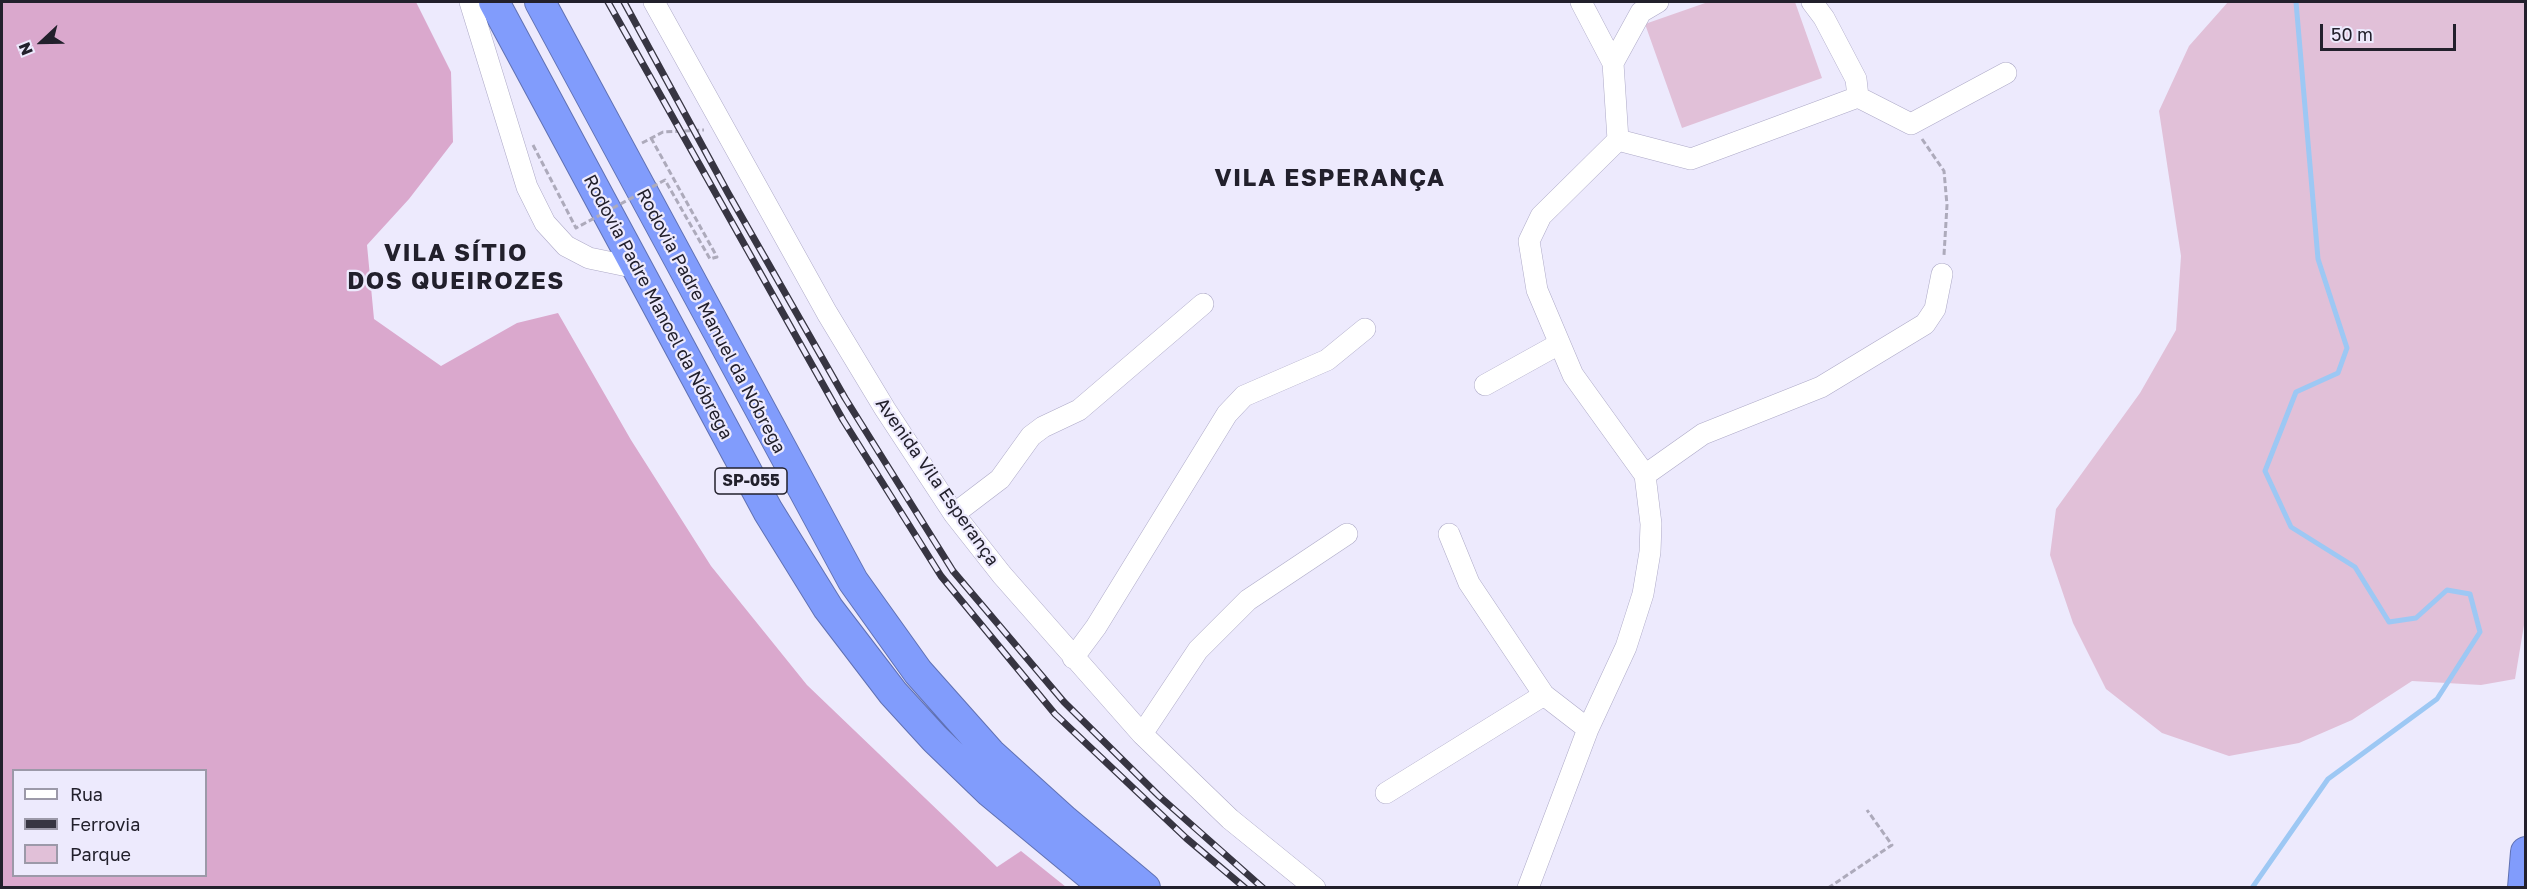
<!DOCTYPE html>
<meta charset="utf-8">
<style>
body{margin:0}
#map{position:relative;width:2527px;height:889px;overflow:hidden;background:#edeafd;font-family:"Golos Text",sans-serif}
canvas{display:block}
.frame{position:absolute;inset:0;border:3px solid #22202c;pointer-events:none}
.legend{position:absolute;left:12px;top:769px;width:195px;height:108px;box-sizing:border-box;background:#edeafd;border:2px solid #9c99a9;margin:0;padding:8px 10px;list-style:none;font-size:18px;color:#22202c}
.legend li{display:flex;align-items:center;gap:12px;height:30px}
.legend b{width:30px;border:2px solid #9c99a9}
.north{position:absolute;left:12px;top:12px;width:60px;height:60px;-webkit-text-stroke:4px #edeafd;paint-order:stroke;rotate:248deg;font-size:16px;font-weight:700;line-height:24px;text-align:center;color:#22202c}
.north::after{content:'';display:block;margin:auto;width:21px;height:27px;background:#22202c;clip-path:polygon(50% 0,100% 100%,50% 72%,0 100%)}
.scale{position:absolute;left:2320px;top:24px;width:136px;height:27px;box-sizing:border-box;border:3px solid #22202c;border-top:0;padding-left:8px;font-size:18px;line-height:21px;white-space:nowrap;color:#22202c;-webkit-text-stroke:4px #edeafd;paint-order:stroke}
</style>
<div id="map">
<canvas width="2527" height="889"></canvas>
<div class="frame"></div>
<ul class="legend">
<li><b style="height:8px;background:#fff"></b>Rua</li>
<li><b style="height:8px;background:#373542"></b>Ferrovia</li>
<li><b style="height:16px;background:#e1c0d8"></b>Parque</li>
</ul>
<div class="north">N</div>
<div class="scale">50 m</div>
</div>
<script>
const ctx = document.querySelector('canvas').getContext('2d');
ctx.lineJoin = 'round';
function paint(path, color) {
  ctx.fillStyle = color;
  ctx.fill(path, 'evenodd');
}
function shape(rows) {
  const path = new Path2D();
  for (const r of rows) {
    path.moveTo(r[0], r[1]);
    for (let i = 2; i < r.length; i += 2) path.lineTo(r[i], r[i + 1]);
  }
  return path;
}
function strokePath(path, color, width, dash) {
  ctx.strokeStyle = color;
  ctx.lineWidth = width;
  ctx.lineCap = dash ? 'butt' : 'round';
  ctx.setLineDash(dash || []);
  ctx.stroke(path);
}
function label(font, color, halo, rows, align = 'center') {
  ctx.font = font + ' "Golos Text",sans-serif';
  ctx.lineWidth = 4.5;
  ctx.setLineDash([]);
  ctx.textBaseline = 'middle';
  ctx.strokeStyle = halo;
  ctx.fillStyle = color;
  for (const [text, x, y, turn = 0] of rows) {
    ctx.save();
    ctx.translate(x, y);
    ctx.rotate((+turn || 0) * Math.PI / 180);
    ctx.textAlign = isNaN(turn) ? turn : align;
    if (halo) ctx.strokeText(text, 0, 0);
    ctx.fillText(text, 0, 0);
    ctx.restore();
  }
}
const green = shape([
 [1708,2,1795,2,1822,78,1682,128,1645,24],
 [2228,2,2526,2,2526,613,2515,679,2481,685,2412,681,2352,720,2299,743,2229,756,2162,733,2106,689,2073,623,2050,555,2056,509,2140,393,2176,330,2181,256,2159,111,2189,46]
]);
const forest = shape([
 [2,2,416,2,451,72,453,142,409,199,367,245,374,319,441,366,517,323,558,313,631,440,711,566,807,685,997,867,1021,851,1066,887,2,887],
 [14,770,206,770,206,876,14,876]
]);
const stream = shape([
 [2252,888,2328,779,2437,699,2480,632,2470,594,2447,590,2416,618,2389,622,2355,567,2291,527,2265,471,2296,392,2338,373,2347,348,2318,259,2296,2]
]);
const path = shape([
 [1922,139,1944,171,1947,205,1944,255],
 [642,143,663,132,704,130],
 [1828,888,1892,845,1867,810]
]);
const minor = shape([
 [470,2,527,187,545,223,566,246,589,258,637,268],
 [654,2,827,313,885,409,954,514,1002,575,1142,734,1230,819,1315,888],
 [1581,2,1613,63,1618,140,1691,159,1858,97,1911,124,2006,73],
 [1812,2,1824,18,1856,79,1858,97],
 [1613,63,1641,12,1658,2],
 [1485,385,1559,344],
 [1645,475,1703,434,1821,387,1925,324,1935,309,1942,274],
 [954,514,1000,479,1031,436,1043,427,1079,410,1203,304],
 [1449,534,1469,583,1544,695],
 [1073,658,1096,627,1227,414,1244,396,1327,360,1365,329],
 [1142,734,1198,650,1248,600,1347,534],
 [1386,793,1544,695,1588,729],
 [1528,888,1588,729,1626,647,1643,594,1650,552,1651,524,1645,475,1573,375,1537,290,1529,241,1541,216,1618,140]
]);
const highway = shape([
 [494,2,768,511,828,608,893,693,935,739,990,792,1106,888],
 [540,2,853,581,918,672,990,753,1065,821,1145,888],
 [2523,888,2526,852]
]);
const rail = shape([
 [608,2,843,420,941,576,1055,714,1186,838,1245,888],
 [624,2,728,193,845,398,953,571,1064,702,1159,796,1263,888]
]);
const pathBridge = shape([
 [533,145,576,228,665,180,710,259,717,257,651,138]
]);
const shields = [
 [751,481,72]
];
const shieldNames = [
 ["SP-055",751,481]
];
const streetNames = [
 ["Rodovia Padre Manoel da Nóbrega",658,307,62],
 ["Rodovia Padre Manuel da Nóbrega",711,321,62],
 ["Avenida Vila Esperança",937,482,55]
];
const districtNames = [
 ["VILA ESPERANÇA",1330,178],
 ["VILA SÍTIO",456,253],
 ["DOS QUEIROZES",456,281]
];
paint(green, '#e1c0d8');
paint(forest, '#daa8cd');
strokePath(stream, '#9dc8f4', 5);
strokePath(minor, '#ada9c7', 22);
strokePath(highway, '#6071b3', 32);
strokePath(path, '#adaabb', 3, [6, 3]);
strokePath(minor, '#fff', 21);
strokePath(highway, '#819cfc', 30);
strokePath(rail, '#373542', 7);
strokePath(rail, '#edeafd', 4.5, [14]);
strokePath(pathBridge, '#adaabb', 3, [6, 3]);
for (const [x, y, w] of shields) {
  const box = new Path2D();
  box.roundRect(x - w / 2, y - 13, w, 26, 4.5);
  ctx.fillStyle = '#edeafd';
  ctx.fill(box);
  strokePath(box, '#22202c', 1.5);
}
label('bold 16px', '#22202c', null, shieldNames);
label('18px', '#22202c', '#edeafd', streetNames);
ctx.letterSpacing = '1.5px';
label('bold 24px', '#22202c', '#edeafd', districtNames);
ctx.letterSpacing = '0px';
</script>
